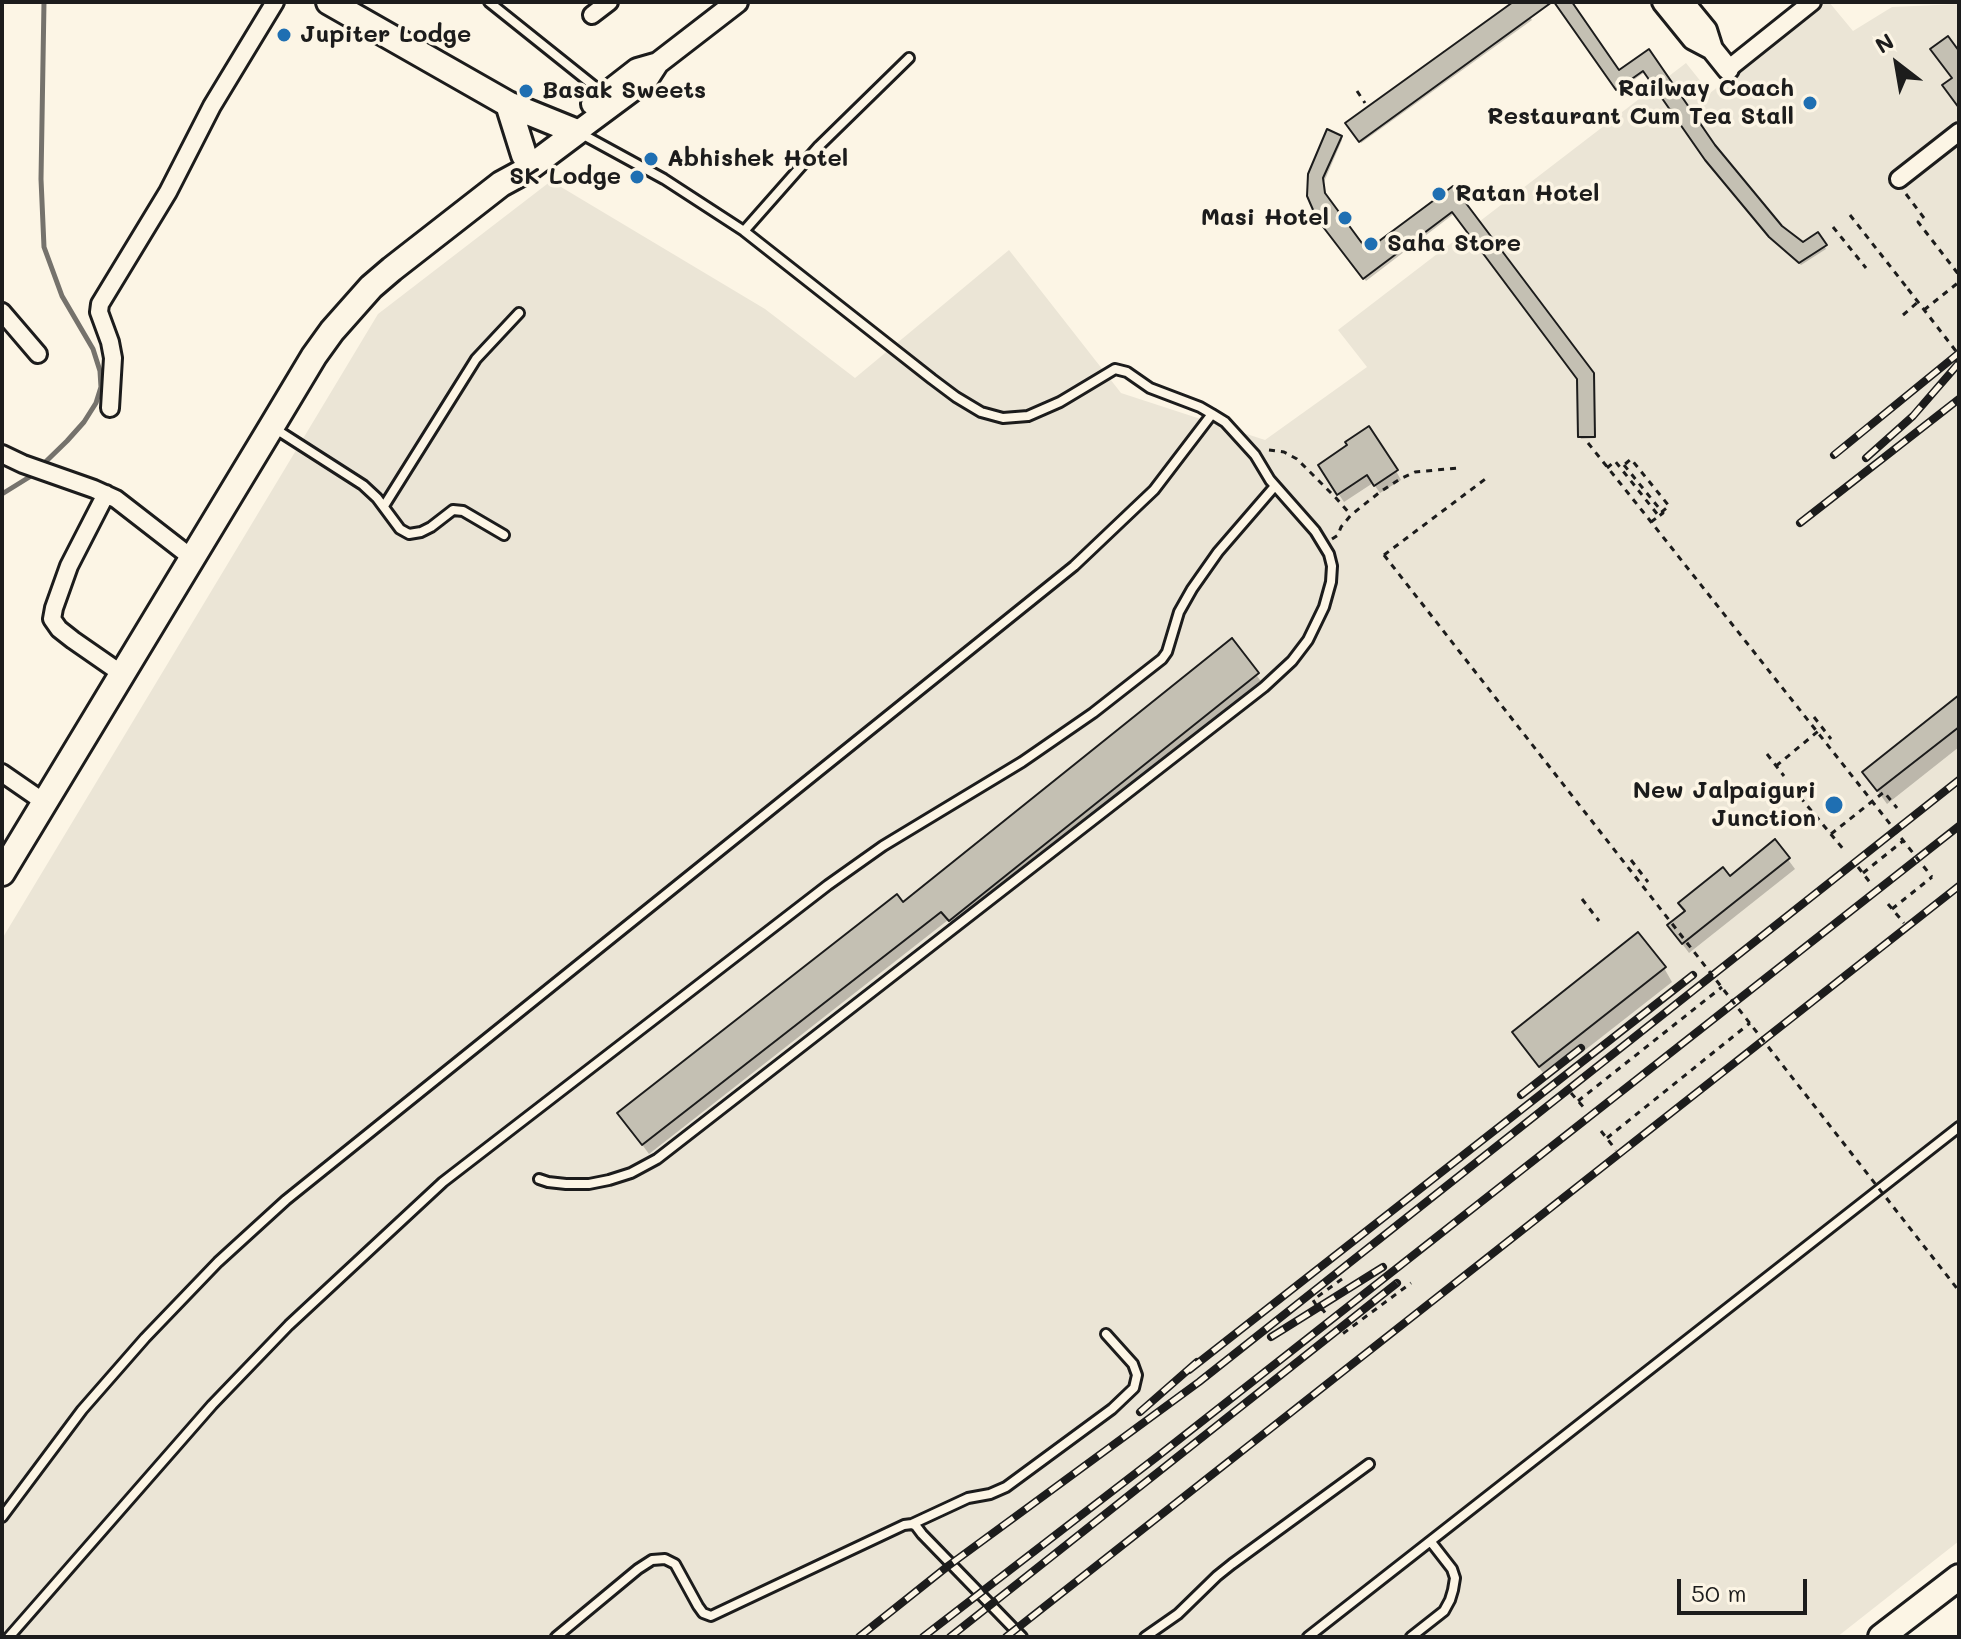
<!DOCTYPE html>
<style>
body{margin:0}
#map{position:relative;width:1961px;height:1639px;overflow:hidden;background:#fcf5e5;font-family:Mali,sans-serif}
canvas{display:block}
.frame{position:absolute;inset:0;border:4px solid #1c1c1c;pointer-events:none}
.north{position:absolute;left:1857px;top:24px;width:80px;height:80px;-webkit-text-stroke:6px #fcf5e5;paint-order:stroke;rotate:329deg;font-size:22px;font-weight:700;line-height:32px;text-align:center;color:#1c1c1c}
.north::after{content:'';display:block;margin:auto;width:28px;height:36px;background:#1c1c1c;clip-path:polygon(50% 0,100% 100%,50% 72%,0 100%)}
.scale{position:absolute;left:1677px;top:1579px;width:130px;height:36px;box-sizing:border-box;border:4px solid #1c1c1c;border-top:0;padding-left:10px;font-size:24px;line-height:28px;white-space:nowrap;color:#1c1c1c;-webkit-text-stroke:6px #fcf5e5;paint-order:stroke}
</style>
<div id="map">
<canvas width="1961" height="1639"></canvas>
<div class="frame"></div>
<div class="north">N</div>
<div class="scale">50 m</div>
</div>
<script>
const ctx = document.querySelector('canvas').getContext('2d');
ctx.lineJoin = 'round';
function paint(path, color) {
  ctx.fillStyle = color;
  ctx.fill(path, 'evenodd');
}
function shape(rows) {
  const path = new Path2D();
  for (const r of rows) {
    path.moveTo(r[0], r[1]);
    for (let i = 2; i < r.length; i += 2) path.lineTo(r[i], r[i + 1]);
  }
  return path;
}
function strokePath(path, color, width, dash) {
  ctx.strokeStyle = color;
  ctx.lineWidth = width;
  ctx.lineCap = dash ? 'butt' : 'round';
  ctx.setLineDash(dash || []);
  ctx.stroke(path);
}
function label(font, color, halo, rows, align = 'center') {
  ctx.font = font + ' Mali,sans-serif';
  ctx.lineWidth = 7;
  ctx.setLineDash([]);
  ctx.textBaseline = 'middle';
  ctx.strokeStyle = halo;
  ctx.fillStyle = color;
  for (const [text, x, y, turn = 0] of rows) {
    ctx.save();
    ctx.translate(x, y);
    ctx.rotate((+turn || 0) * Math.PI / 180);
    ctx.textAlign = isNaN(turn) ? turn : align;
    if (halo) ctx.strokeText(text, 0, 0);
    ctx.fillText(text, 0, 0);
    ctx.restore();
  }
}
const built = shape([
 [1825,2,1829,2,1853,31,1892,7,1959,4,1959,1541,1837,1637,2,1637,2,939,378,314,551,181,765,309,855,378,1009,250,1121,393,1265,440,1367,367,1338,330,1686,63,1710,93]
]);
const shadow = shape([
 [1517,2,1520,2,1532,20,1361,143,1348,124],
 [1556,2,1570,2,1619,73,1649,52,1714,146,1781,227,1803,244,1817,235,1826,249,1801,265,1773,240,1645,72,1618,91],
 [1341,138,1342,140,1324,182,1325,197,1367,253,1453,188,1594,377,1595,438,1581,439,1580,436,1579,379,1455,213,1366,281,1321,222,1311,203],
 [1396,471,1401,480,1380,493,1373,483,1344,502,1325,474],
 [1231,641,1263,684,956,930,948,920,649,1154,619,1113,903,904],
 [1959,698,1959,747,1887,804,1864,772],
 [1775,842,1795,869,1689,953,1669,926,1686,913,1680,903,1729,878],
 [1664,968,1672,982,1548,1079,1522,1046,1514,1033]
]);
const stream = shape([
 [2,494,31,476,67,441,84,422,96,403,101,387,100,371,93,349,62,296,44,247,41,179,44,2]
]);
const building = shape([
 [1513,2,1552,2,1359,142,1345,123,1513,2],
 [1554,2,1572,2,1619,70,1649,49,1715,145,1782,226,1803,242,1818,232,1827,245,1799,263,1769,237,1705,160,1643,71,1616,90,1554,2],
 [1948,36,1959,51,1959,108,1942,85,1952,78,1930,49,1948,36],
 [1327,129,1342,136,1323,178,1325,193,1367,250,1453,186,1594,373,1595,437,1578,437,1577,379,1452,212,1363,279,1317,219,1307,196,1308,174,1327,129],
 [1369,426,1398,470,1374,486,1367,475,1337,495,1318,465,1347,445,1345,442,1369,426],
 [1232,638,1259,673,949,921,941,912,642,1145,617,1113,897,894,903,902,1232,638],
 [1959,695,1959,727,1877,791,1862,772,1959,695],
 [1775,839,1790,858,1682,944,1667,925,1685,911,1678,903,1723,867,1730,876,1775,839],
 [1638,932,1666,967,1539,1067,1512,1032,1638,932]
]);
const path = shape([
 [1357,91,1365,103],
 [1906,194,1924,218,1918,222,1959,275],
 [1850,215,1908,289],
 [1833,227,1866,268],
 [1924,310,1959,282],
 [1903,315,1918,302],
 [1588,443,1648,518],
 [1269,450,1284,452,1297,459,1336,498,1351,515],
 [1607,468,1615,461,1658,515,1669,506,1631,459,1624,465],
 [1651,522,1659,516],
 [1332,539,1338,535,1341,527,1351,515,1380,492,1400,479,1415,472,1458,468],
 [1384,555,1488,477],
 [1814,717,1831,739],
 [1767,754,1784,776],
 [1776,766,1822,728],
 [1800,797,1844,850],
 [1831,834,1884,792,1897,808],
 [1631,860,1648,882],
 [1858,867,1872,885],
 [1863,873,1903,841],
 [1582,899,1599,921],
 [1888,904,1904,923],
 [1892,909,1932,877],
 [1571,1093,1586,1110],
 [1578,1101,1722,987],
 [1601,1131,1616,1150],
 [1607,1138,1750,1023],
 [1342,1279,1313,1300,1318,1308,1323,1310,1341,1335,1411,1283]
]);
const service = shape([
 [489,2,604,94],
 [744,231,819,146,909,58],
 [274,428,363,485,377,498,400,529,409,534,421,532,431,527,453,510,463,511,504,535],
 [384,506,476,359,519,313],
 [539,1179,548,1182,566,1184,589,1184,609,1180,631,1173,657,1159,1264,687,1292,661,1308,640,1324,607,1331,582,1332,566,1329,554,1315,531,1270,480,1255,455,1225,422,1212,414,1200,407,1150,388,1127,372,1115,369,1060,402,1028,416,1003,418,981,412,956,397,932,379,744,231,664,179,578,132],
 [2,1517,82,1410,145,1338,218,1262,286,1200,1074,566,1154,490,1212,414],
 [912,1524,968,1498,990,1494,1006,1487,1112,1409,1134,1388,1137,1375,1133,1364,1106,1334],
 [9,1637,212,1405,289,1325,443,1182,828,885,883,846,1022,762,1093,713,1162,659,1167,652,1179,612,1192,589,1218,552,1275,486],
 [556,1637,638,1569,652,1560,665,1559,675,1564,698,1606,703,1613,711,1616,904,1525,912,1524,916,1526,922,1534,1022,1637],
 [1145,1637,1178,1614,1217,1576,1232,1564,1369,1464],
 [1308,1637,1959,1127],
 [1411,1637,1444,1611,1450,1600,1453,1590,1455,1578,1452,1569,1431,1542]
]);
const minor = shape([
 [592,15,609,2],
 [1728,69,1812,2],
 [1899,179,1959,132],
 [2,312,38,354],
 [110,408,113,358,110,342,99,312,100,304,168,192,212,106,275,2],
 [2,454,23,464,94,489,116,499,192,558],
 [106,494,69,566,54,608,52,619,59,629,73,640,122,674],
 [2,773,44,802]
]);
const tertiary = shape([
 [1663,2,1693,39,1712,49],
 [1683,2,1706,30,1712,49,1728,69],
 [592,104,637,69,658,63],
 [577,132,647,80,658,63,737,2]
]);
const secondary = shape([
 [508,104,524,155],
 [2,873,272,426,314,356,332,331,371,287,392,269,501,184,525,171,577,132,508,104,329,2],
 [1881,1637,1959,1577]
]);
const rail = shape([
 [1834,455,1959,353],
 [1866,458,1913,416,1958,364],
 [1800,523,1959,399],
 [1521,1095,1581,1048],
 [1271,1337,1383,1267],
 [1189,1370,1693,975],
 [1140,1412,1197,1362],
 [859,1637,948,1566,1199,1382,1959,780],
 [923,1637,1158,1456,1959,826],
 [950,1637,1397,1283],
 [1006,1637,1959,886]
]);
const pathBridge = shape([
 [1908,289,1959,355],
 [1624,465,1663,513,1659,516],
 [1648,518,1932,877],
 [1384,555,1959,1291]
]);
const markers = [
 [284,35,8,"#1f6fb2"],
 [526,91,8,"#1f6fb2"],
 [1810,103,8,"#1f6fb2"],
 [651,159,8,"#1f6fb2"],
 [637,177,8,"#1f6fb2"],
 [1439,194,8,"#1f6fb2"],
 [1345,218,8,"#1f6fb2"],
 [1371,244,8,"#1f6fb2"],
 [1834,805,10,"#1f6fb2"]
];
const poiNames = [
 ["Jupiter Lodge",300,35],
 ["Railway Coach",1794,89,"right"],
 ["Restaurant Cum Tea Stall",1794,117,"right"],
 ["Basak Sweets",542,91],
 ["Abhishek Hotel",667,159],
 ["SK Lodge",621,177,"right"],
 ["Ratan Hotel",1455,194],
 ["Masi Hotel",1329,218,"right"],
 ["Saha Store",1387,244],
 ["New Jalpaiguri",1816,791,"right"],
 ["Junction",1816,819,"right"]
];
paint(built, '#ebe5d6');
paint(shadow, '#0003');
strokePath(stream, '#75726c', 5);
paint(building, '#c4c0b3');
strokePath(building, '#1c1c1c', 2);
strokePath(service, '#1c1c1c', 14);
strokePath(minor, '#1c1c1c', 22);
strokePath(tertiary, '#1c1c1c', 26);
strokePath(secondary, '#1c1c1c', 30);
strokePath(path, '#1c1c1c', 3, [6, 6]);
strokePath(service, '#fcf5e5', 8);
strokePath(minor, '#fcf5e5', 16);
strokePath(tertiary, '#fcf5e5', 20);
strokePath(secondary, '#fcf5e5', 24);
strokePath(rail, '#1c1c1c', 8);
strokePath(rail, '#fcf5e5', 5, [15]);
strokePath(pathBridge, '#1c1c1c', 3, [6, 6]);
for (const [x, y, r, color] of markers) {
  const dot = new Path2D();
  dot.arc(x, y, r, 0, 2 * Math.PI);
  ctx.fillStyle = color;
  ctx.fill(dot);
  strokePath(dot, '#fcf5e5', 3);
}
label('bold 24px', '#1c1c1c', '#fcf5e5', poiNames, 'left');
</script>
